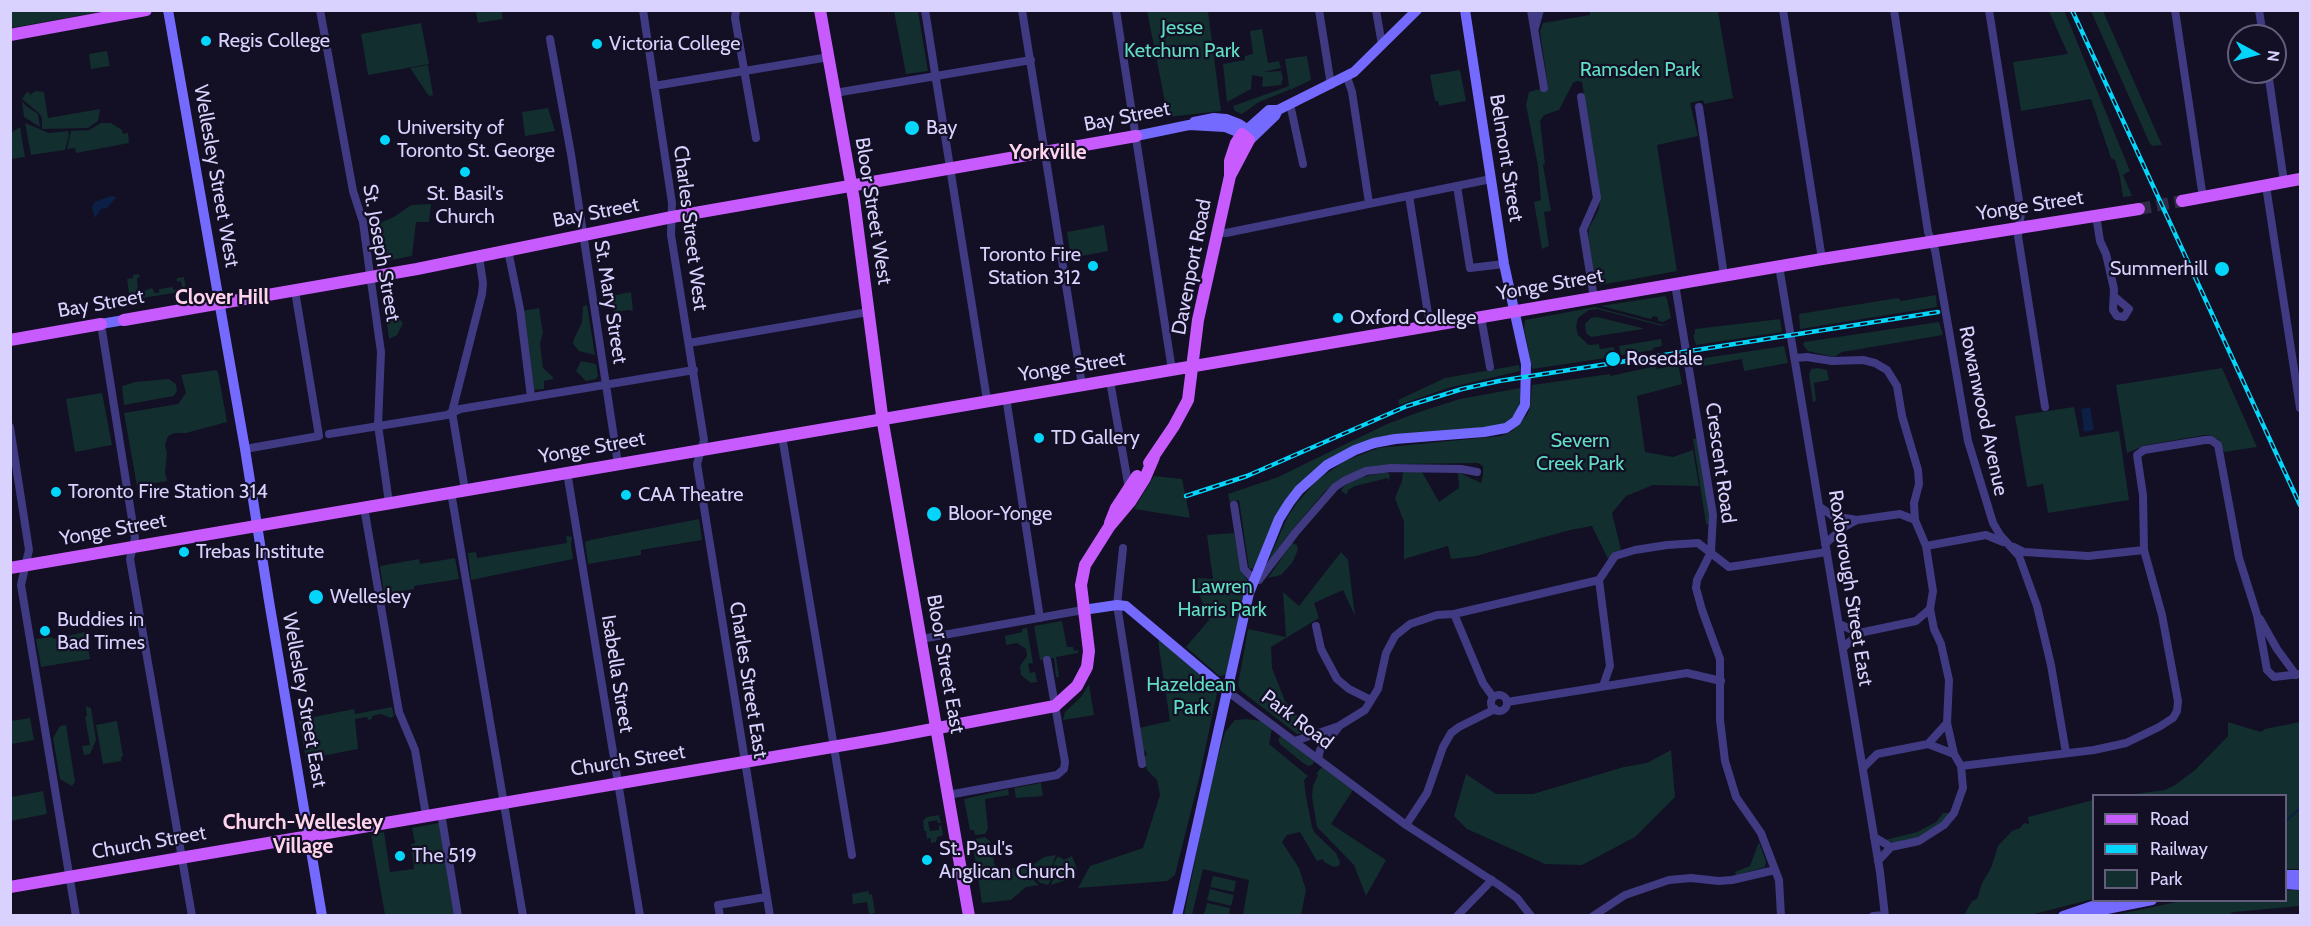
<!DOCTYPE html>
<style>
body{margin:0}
#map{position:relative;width:2311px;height:926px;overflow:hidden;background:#130f24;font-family:Cabin,sans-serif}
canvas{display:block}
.frame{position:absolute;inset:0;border:12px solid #d9d2fe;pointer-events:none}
.legend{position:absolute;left:2092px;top:794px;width:195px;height:108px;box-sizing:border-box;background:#130f24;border:2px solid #625d7b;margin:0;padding:8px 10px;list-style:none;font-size:18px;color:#d9d2fe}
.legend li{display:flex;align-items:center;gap:12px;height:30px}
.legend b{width:30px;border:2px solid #625d7b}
.north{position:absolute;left:2227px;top:24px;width:60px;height:60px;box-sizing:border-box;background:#130f24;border:2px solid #625d7b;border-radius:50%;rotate:97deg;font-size:16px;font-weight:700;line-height:24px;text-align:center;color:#d9d2fe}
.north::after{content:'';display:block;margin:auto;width:21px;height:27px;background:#03d6fa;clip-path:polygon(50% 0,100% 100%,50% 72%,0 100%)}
</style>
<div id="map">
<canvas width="2311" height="926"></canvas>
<div class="frame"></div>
<ul class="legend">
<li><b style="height:8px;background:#c75bfd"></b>Road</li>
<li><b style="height:8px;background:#03d6fa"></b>Railway</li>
<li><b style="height:16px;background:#122e2e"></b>Park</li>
</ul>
<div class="north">N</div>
</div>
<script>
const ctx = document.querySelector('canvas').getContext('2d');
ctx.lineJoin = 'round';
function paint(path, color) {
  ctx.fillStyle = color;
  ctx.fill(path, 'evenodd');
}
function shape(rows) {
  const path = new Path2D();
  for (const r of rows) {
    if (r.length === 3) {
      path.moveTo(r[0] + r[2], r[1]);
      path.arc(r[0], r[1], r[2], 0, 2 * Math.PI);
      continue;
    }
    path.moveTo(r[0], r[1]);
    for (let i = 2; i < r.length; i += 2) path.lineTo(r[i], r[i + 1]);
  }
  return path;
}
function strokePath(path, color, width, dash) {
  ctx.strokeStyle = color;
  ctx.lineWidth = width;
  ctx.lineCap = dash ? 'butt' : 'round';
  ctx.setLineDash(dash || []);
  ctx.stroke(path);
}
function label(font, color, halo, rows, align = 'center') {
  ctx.font = font + ' Cabin,sans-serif';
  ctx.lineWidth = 4.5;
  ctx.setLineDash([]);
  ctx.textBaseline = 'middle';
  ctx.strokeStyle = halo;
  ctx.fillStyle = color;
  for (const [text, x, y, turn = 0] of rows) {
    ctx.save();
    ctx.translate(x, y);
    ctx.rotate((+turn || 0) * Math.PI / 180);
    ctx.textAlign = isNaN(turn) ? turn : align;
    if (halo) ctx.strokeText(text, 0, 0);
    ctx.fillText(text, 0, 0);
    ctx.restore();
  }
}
const green = shape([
 [11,10,105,10,105,11,11,28],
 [476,11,501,11,503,19,478,23],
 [894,11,918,11,928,71,906,74],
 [1147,11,1208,11,1221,111,1168,117],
 [1590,11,1718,11,1733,98,1704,104,1703,100,1690,103,1698,136,1657,145,1677,271,1600,285,1599,281,1595,282,1588,242,1589,228,1599,209,1600,200,1582,82,1577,81,1573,83,1559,110,1544,115,1540,121,1545,164,1543,165,1551,211,1544,212,1549,246,1542,249,1534,202,1541,200,1538,166,1526,105,1529,92,1548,87,1540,31,1543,23,1590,15],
 [2049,11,2064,11,2066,15,2130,171,2123,175,2132,196,2123,197,2120,177,2115,160,2111,158,2091,99,2021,111,2013,62,2068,54],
 [2091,11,2103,11,2162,145,2153,146,2150,144],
 [421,23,429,64,368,75,361,34],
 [1262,29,1268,63,1279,61,1281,68,1263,72,1281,71,1283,78,1281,85,1262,87,1263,77,1252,75,1251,89,1227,102,1223,64,1245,60,1245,56,1253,54,1250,31],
 [107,51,110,66,91,69,89,54],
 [1307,56,1311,80,1290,90,1289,87,1289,90,1259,102,1242,114,1235,111,1233,106,1289,86,1285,59],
 [428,65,433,95,429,96,410,68],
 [1460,70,1466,101,1439,106,1438,101,1435,101,1430,75],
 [36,91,44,92,48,118,100,109,98,121,88,128,42,129,42,118,39,113,22,99,26,93,29,92,30,95],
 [22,101,26,106,38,114,40,127,24,117],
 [548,108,555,131,525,136,522,112],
 [25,123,49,133,68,131,69,135,65,150,31,155],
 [101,123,111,123,122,130,123,134,128,133,129,143,76,153,75,148,67,149,71,131,89,130],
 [20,127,25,157,11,159,11,133],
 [431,204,429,222,416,222,412,256,385,261,377,224,394,217,411,205],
 [1104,225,1108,251,1071,258,1067,232],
 [139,274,140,277,137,278,138,293,152,288,155,293,159,293,159,289,173,287,173,290,182,288,181,281,177,282,177,278,184,277,186,291,130,300,127,279,133,278,133,275],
 [631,292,633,311,628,310,614,312,611,296],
 [383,293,390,295,395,314,403,323,397,335,389,339],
 [1936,295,1937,307,1800,329,1799,314,1898,298,1901,301],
 [1665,296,1667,299,1671,318,1663,322,1658,321,1658,317,1653,316,1651,319,1601,306],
 [587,305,595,355,579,351,573,344,574,339,582,322,583,306],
 [1595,307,1663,325,1671,322,1662,326,1597,309,1589,310,1578,318,1576,327,1578,335,1589,345,1599,344,1600,349,1614,347,1615,354,1606,355,1606,358,1532,369,1524,328,1525,320],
 [539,308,543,333,540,344,543,368,553,377,553,379,544,381,544,389,534,390,522,311],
 [1597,317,1642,328,1643,329,1591,337,1586,333,1585,324,1591,318],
 [1780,319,1782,332,1696,345,1693,335,1695,334,1695,329],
 [1939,322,1943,335,1842,352,1834,357,1808,351,1803,345,1804,342],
 [1661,339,1662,346,1653,348,1653,350,1621,355,1619,346],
 [1784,346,1788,363,1744,371,1742,359,1698,367,1698,359],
 [581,361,596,364,598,376,596,379,586,381,576,371],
 [1678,363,1682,384,1637,396,1645,452,1673,457,1693,450,1699,486,1653,485,1626,496,1612,513,1621,550,1608,559,1592,526,1570,530,1476,556,1451,559,1448,546,1404,559,1404,522,1395,498,1402,481,1403,472,1422,472,1439,502,1459,488,1458,472,1481,483,1483,475,1483,466,1478,463,1403,464,1363,469,1343,477,1325,491,1284,540,1264,570,1288,516,1296,504,1317,480,1345,461,1378,448,1501,436,1512,431,1527,415,1530,408,1532,385,1610,374,1610,376,1656,366,1657,369,1671,366,1671,364],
 [1519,365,1520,371,1448,388,1399,405,1398,400,1445,378],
 [1818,368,1827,370,1829,380,1814,383,1816,401,1813,402,1809,375,1811,369],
 [2222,368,2257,447,2224,452,2219,440,2212,436,2205,435,2146,445,2127,453,2116,385],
 [216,370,218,372,227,422,186,433,174,433,168,436,165,445,167,453,165,473,167,481,137,486,124,413,178,404,186,393,181,375],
 [169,379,176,384,177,391,174,396,124,405,122,386,135,382],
 [1520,388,1520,397,1522,397,1516,414,1507,423,1494,427,1392,435,1311,473,1253,569,1249,568,1239,500,1230,503,1228,494,1278,477,1387,424,1422,411,1460,399],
 [102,393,112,445,75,452,66,399],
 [2074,407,2080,437,2119,431,2129,500,2048,513,2043,484,2027,487,2015,416],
 [1698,438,1709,506,1710,524,1706,524,1693,439],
 [1387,472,1390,475,1388,483,1388,478,1355,486,1348,490,1347,495,1341,491,1344,486,1362,477],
 [1154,476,1182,479,1190,518,1134,509],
 [699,519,702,540,641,550,641,555,588,564,585,542,590,540],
 [1234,533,1241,571,1248,581,1226,675,1219,676,1186,647,1209,620,1197,589,1198,578,1213,579,1207,535],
 [566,536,572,537,571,544,573,559,471,580,468,553,476,552,477,558,567,543],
 [1292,543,1297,545,1298,550,1292,563,1281,575,1268,578],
 [1341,552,1348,560,1355,616,1343,590,1314,603,1319,618,1271,647,1272,668,1285,701,1311,732,1297,734,1241,691,1238,685,1248,629,1286,637,1283,592,1299,606],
 [455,558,459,579,414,586,414,589,384,594,380,566,419,559,420,564],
 [1062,621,1067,647,1073,647,1074,651,1078,650,1078,653,1056,657,1059,677,1056,677,1054,658,1040,660,1034,626],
 [1027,628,1033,663,1028,664,1030,673,1035,672,1037,682,1031,683,1021,675,1020,666,1027,656,1026,649,1017,643,1006,645,1005,636,1022,632,1022,629],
 [85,632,90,659,41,667,36,639,53,637,53,639],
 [1160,639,1218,688,1199,779,1175,875,1167,881,1078,888,1090,866,1143,848,1160,795,1157,780,1147,770,1144,758,1147,754,1143,749,1139,728,1170,721,1158,641],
 [1089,684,1094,715,1063,720,1065,712,1081,697],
 [86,706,91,708,96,740,90,754,84,755,82,746,90,745,85,717,87,716],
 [392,707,394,716,391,718,381,714,372,716,372,719,368,720,367,717,355,719,358,749,306,759,299,720,354,709,355,714],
 [30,718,34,740,11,744,11,721],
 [1246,719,1261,721,1272,729,1269,744,1308,776,1304,780,1306,796,1312,827,1315,833,1336,853,1340,862,1339,866,1334,867,1324,862,1323,859,1317,861,1300,832,1287,835,1282,842,1299,868,1306,890,1301,915,1243,915,1249,880,1203,869,1192,915,1184,916,1210,785,1225,732,1235,720],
 [117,721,123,756,121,757,121,761,103,764,96,725],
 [2228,722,2261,732,2265,729,2300,722,2300,869,2286,869,2286,796,2127,795,2165,790,2175,785,2195,770,2228,736],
 [66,725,75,782,72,786,60,779,53,738,60,726],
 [1281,736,1314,761,1313,764,1309,766,1303,763,1280,744,1278,739],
 [1671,750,1675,797,1635,837,1582,865,1545,864,1467,829,1454,816,1466,774,1496,794,1533,794,1624,767,1647,763],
 [1322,767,1353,790,1331,824,1386,860,1366,896,1354,865,1317,827,1312,797,1313,786,1318,775,1316,774],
 [1041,783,1043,796,1016,798,1014,788],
 [1008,789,1009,795,985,799,988,829,985,834,975,835,974,830,970,830,964,799],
 [43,791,47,814,11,821,11,797],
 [2093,800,2093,899,2030,915,1964,915,1972,901,1977,899,1982,883,1991,868,1998,846,2012,831,2020,828,2024,823,2029,824,2028,817],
 [1943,813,1950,813,1942,822,1923,836,1896,843,1885,840,1917,832,1936,822],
 [939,815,941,823,938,823,937,820,928,822,930,831,939,830,939,826,941,825,943,835,937,837,936,842,931,843,931,838,927,839,926,831,924,831,923,821,927,817],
 [439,823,454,915,385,915,371,835,384,832,390,872,414,869,411,844,415,843,412,828],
 [985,837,990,841,996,872,1033,864,1030,873,1034,881,1039,885,1026,887,1011,900,982,903,973,846,976,843,976,839],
 [1759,842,1766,861,1765,867,1736,875,1735,872,1750,866],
 [1056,855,1050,870,1052,878,1048,885,1040,883,1032,874,1034,864,1044,857],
 [1058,856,1064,860,1072,856,1077,869,1066,880,1051,885,1056,870,1053,864],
 [1213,876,1236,881,1234,892,1210,887],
 [1210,889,1234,895,1231,906,1207,900],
 [2286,890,2300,890,2300,906,2234,912,2227,915,2115,915,2181,901,2286,900],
 [869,891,869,895,872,894,875,913,869,914,867,902,853,904,852,894],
 [1207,903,1230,908,1229,915,1204,914]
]);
const water = shape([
 [111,196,117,197,107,208,101,209,95,218,92,208,94,202],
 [2090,407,2094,430,2084,432,2081,409]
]);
const stream = shape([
 [2286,821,2300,808]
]);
const primaryTunnel = shape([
 [2139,209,2182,201]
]);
const street = shape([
 [320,10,353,191,363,222,369,267,381,352,378,425,389,503],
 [643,10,672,203,671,235,704,440,697,464,770,916],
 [736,10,735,18,756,138],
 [925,10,987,400],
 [1022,10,1082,385],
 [1116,10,1172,370],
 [1319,10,1331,85],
 [1376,10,1382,45],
 [1531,10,1544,88],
 [1783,10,1822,259],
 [1894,10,1928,232,1935,250,1968,441,1993,523,2000,535,2019,556,2037,606,2051,665,2066,753],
 [1989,10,2021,213,2018,236,2045,407],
 [2175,10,2203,198],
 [2259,10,2263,36],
 [1535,28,1540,10],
 [550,39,571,154,618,464],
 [2268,72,2284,182],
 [1347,77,1352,92,1369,203],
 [654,86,829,57],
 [835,93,1031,60],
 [1581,97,1597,198,1583,230,1594,298],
 [1290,104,1303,164],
 [1699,107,1724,275],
 [1457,186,1470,268,1504,264],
 [2266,186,2300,408],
 [1409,196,1430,326],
 [2096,215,2100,241,2106,254,2114,289,2113,310,2117,316,2124,317,2129,309,2115,297],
 [1217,232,1226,233,1491,179],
 [508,250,520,309,531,397],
 [1779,266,1880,872,1885,916],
 [1675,284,1713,515,1711,552,1697,580,1696,588,1702,610,1720,659,1720,720,1725,761,1736,797,1761,833,1779,880,1781,916],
 [1481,317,1490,367],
 [101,324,135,538,130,559,192,916],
 [689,343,868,312],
 [1796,358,1807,357,1832,361,1863,360,1875,363,1887,370,1897,386,1902,416,1918,470,1919,484,1914,503,1915,520,1926,546,1933,591,1930,609,1934,629,1941,644,1949,680,1947,723,1954,754,1961,766,1963,788,1954,813,1944,825,1919,841,1891,847,1878,861],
 [1110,381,1129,489],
 [1006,397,1040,618],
 [10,427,29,550,21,585,76,916],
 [329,434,447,415,460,409,694,370],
 [782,436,852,855],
 [245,449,319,436,295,291],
 [567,472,640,916],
 [465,490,452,412,482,294,483,283,479,256],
 [451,492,523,916],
 [1234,505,1244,569,1254,580,1259,580,1295,533,1335,487,1344,481,1366,471,1391,468,1461,469,1477,472],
 [364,507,399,712,415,750,426,815],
 [1820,507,1833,516,1857,520],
 [1825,544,1844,527,1857,520,1900,514,1915,520],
 [1926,546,1986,535,2003,542],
 [2014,547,2024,552,2088,556,2144,550],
 [1123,548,1117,605,1142,764],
 [1599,580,1610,666,1603,686],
 [1454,614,1483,683,1493,697],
 [2260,619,2277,649,2296,675],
 [1839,624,1859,633,1843,648],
 [1316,626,1321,649,1337,679,1349,689,1371,700],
 [1859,633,1916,621,1930,609],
 [921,639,1083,610],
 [1227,691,1406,825,1499,885,1517,898,1531,916],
 [1499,703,8],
 [1507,702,1687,673,1721,681],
 [1295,741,1339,726,1365,710,1378,689,1386,653,1395,636,1410,624,1437,615,1454,614,1599,580,1615,556,1635,550,1667,545,1698,543,1729,567,1827,552],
 [1928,744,1954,754],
 [1318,759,1320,750,1338,728],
 [1961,766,2094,750,2126,743,2159,727,2173,718,2177,711,2178,701,2162,615,2144,550,2143,495,2137,455,2144,450,2205,440,2211,440,2218,445,2239,558,2257,615,2267,670,2274,677,2300,674],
 [1863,768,1877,754,1928,744,1947,723],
 [948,795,1057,775,1064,769,1065,762,1047,660],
 [441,813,458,916],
 [1406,825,1427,793,1443,747,1451,733,1459,727,1495,709],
 [1874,837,1891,847],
 [720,916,718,905,766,897],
 [1457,916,1492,880],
 [1593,916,1625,895,1669,880,1691,878,1719,881,1732,880,1775,870],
 [1873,916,1885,915]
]);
const secondary = shape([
 [168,10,245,449,269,601,322,916],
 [1194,122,1214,118,1226,119,1239,124,1254,134],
 [1136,136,1189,125,1225,127,1242,134,1269,110,1278,110,1354,72,1417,10],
 [1250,140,1275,116,1278,110],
 [101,324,124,320],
 [1083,610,1117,605,1126,606,1227,691],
 [2286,875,2300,875],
 [2286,884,2300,885],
 [1177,916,1249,593,1279,519,1289,503,1299,490,1327,465,1355,450,1374,443,1395,439,1484,432,1506,428,1516,421,1525,405,1526,364,1504,264,1465,10],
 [2063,916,2110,900],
 [2072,916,2152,900]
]);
const primary = shape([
 [820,10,854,200,883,423,969,916],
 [10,35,146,10],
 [2182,201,2300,179],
 [124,320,417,269,672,217,1136,136],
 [10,340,101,324],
 [1149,463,1174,426,1188,400,1198,320,1230,176,1230,161,1236,143,1242,134,1249,140,1230,176],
 [1110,523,1116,508,1137,476],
 [10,568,1822,259,2139,209],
 [10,887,885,738,1055,706,1077,686,1087,667,1089,651,1081,585,1085,565,1109,527,1130,502,1145,478,1154,457]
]);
const rail = shape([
 [2072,10,2300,505],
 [1186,496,1247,476,1407,406,1462,389,1499,381,1938,312]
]);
const markers = [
 [206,41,6,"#03d6fa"],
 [597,44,6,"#03d6fa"],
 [912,128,8,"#03d6fa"],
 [385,140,6,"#03d6fa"],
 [465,172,6,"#03d6fa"],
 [1093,266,6,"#03d6fa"],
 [2222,269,8,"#03d6fa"],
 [1338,318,6,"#03d6fa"],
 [1613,359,8,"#03d6fa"],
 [1039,438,6,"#03d6fa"],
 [56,492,6,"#03d6fa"],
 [626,495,6,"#03d6fa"],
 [934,514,8,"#03d6fa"],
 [184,552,6,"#03d6fa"],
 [316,597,8,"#03d6fa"],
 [45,631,6,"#03d6fa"],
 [400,856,6,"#03d6fa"],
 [927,860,6,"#03d6fa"]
];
const parkNames = [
 ["Jesse",1182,28],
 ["Ketchum Park",1182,51],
 ["Ramsden Park",1640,70],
 ["Severn",1580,441],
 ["Creek Park",1580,464],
 ["Lawren",1222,587],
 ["Harris Park",1222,610],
 ["Hazeldean",1191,685],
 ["Park",1191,708]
];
const poiNames = [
 ["Regis College",218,41],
 ["Victoria College",609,44],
 ["University of",397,128],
 ["Toronto St. George",397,151],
 ["Bay",926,128],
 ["St. Basil's",465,194,"center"],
 ["Church",465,217,"center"],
 ["Toronto Fire",1081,255,"right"],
 ["Station 312",1081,278,"right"],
 ["Summerhill",2208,269,"right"],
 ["Oxford College",1350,318],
 ["Rosedale",1626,359],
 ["TD Gallery",1051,438],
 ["Toronto Fire Station 314",68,492],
 ["CAA Theatre",638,495],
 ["Bloor-Yonge",948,514],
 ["Trebas Institute",196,552],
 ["Wellesley",330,597],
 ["Buddies in",57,620],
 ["Bad Times",57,643],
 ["St. Paul's",939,849],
 ["Anglican Church",939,872],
 ["The 519",412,856]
];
const streetNames = [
 ["Bay Street",1127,117,-11],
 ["Belmont Street",1506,158,81],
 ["Wellesley Street West",216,176,80],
 ["Yonge Street",2030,206,-9],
 ["Bloor Street West",873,211,81],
 ["Bay Street",596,213,-11],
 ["Charles Street West",690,228,83],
 ["St. Joseph Street",381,253,80],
 ["Davenport Road",1192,267,-79],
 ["Yonge Street",1550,285,-10],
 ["St. Mary Street",610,302,81],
 ["Bay Street",101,304,-10],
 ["Yonge Street",1072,367,-9],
 ["Rowanwood Avenue",1983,411,78],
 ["Yonge Street",592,448,-10],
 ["Crescent Road",1720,463,82],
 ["Yonge Street",113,530,-10],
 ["Roxborough Street East",1850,588,81],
 ["Bloor Street East",945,664,80],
 ["Isabella Street",617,674,81],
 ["Charles Street East",748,680,81],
 ["Wellesley Street East",304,700,80],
 ["Park Road",1297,720,37],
 ["Church Street",628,761,-9],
 ["Church Street",149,843,-10]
];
const neighbourhoodNames = [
 ["Yorkville",1048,153],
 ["Clover Hill",222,298],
 ["Church-Wellesley",303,823],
 ["Village",303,847]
];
paint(green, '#122e2e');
paint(water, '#0c1f45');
strokePath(stream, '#0c1f45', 2);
strokePath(primaryTunnel, '#312c45', 12, [12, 6]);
strokePath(street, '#403a83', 8);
strokePath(secondary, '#746afd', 10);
strokePath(primary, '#c75bfd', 12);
strokePath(rail, '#03d6fa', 4.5);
strokePath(rail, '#130f24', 2, [7]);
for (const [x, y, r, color] of markers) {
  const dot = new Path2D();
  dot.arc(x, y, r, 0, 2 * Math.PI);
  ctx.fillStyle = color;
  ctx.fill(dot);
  strokePath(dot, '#130f24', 2);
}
label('20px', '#5fdec4', '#130f24', parkNames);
label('20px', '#d9d2fe', '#130f24', poiNames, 'left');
label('20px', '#d9d2fe', '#130f24', streetNames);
label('bold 21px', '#ffd4ed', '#130f24', neighbourhoodNames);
</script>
